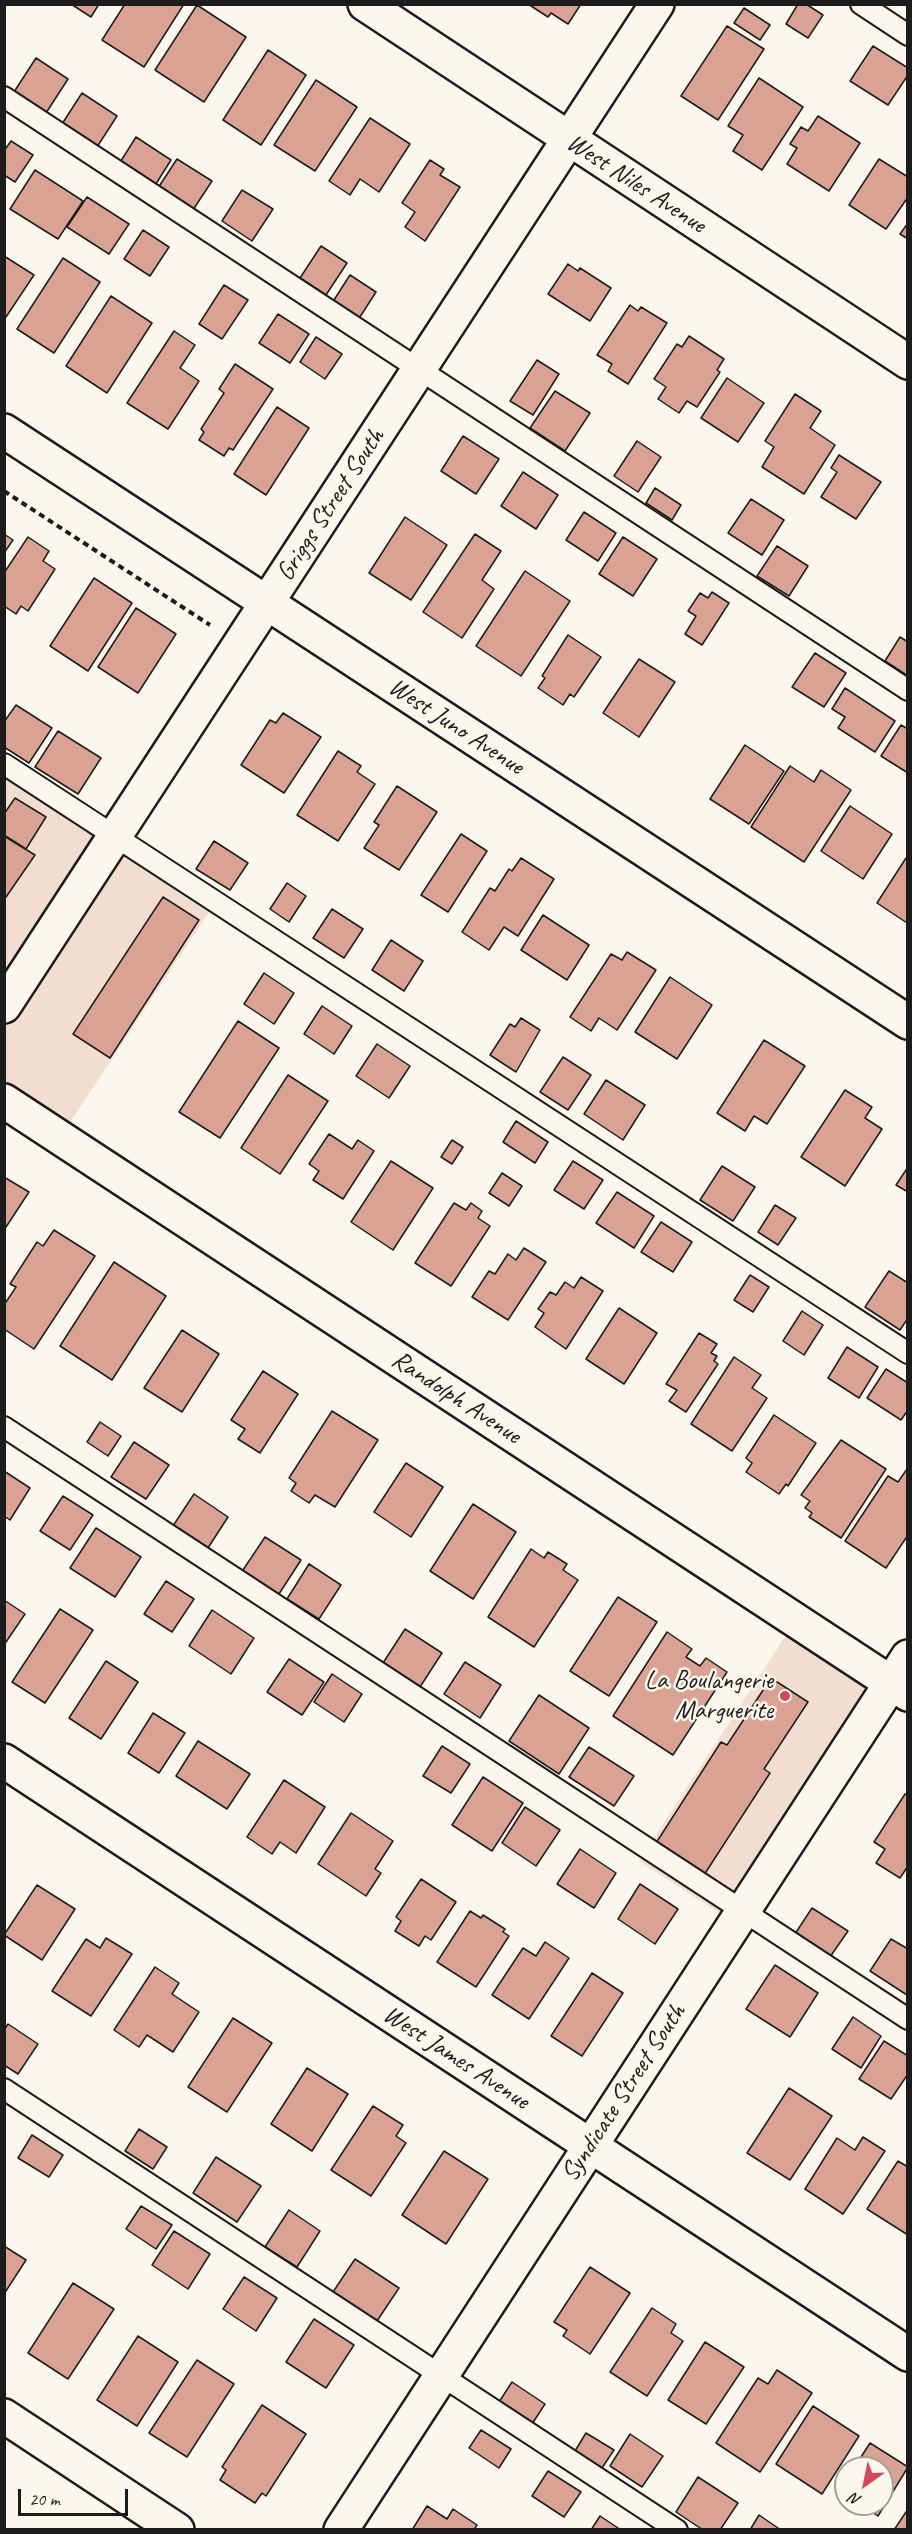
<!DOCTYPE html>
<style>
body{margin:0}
#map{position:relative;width:912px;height:2534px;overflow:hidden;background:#fbf7ec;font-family:Caveat,sans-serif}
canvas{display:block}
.frame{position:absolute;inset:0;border:6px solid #1c1c1c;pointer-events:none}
.north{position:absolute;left:834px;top:2456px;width:60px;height:60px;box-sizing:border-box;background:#fbf7ec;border:2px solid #a29f99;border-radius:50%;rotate:213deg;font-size:16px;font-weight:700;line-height:24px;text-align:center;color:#1c1c1c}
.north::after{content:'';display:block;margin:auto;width:21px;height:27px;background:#d1495b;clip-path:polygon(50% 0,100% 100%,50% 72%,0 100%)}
.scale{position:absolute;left:18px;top:2489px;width:110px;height:27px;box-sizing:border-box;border:3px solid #1c1c1c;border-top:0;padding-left:8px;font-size:18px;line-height:21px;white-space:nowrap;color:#1c1c1c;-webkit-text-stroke:4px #fbf7ec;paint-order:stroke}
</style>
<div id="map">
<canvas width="912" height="2534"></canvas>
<div class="frame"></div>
<div class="north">N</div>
<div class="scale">20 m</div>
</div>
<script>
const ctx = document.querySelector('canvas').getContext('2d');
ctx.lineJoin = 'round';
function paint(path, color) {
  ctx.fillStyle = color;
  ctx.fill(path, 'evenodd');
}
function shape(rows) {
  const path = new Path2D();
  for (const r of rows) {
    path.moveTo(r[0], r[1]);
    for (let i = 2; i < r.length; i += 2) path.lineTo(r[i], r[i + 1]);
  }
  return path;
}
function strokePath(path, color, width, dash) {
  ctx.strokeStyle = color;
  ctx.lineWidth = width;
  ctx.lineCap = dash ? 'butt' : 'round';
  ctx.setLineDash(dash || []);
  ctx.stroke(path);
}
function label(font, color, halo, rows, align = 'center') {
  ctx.font = font + ' Caveat,sans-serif';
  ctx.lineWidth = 5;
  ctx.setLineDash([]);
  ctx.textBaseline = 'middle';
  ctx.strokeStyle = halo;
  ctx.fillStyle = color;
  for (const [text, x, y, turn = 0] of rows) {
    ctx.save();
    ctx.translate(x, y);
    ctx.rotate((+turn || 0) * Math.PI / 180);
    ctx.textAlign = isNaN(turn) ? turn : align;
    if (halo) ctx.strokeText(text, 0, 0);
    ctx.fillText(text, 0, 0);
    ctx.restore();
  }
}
const built = shape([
 [4,769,213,906,61,1136,5,1098],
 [798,1617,899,1679,735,1923,639,1861]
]);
const building = shape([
 [71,4,99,4,91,17,71,4],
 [125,4,184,4,144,67,102,40,125,4],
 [528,4,581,4,568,24,551,13,548,17,528,4],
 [798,4,806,4,823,15,808,38,786,24,798,4],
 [197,5,246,37,204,102,155,70,197,5],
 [744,8,770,25,760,40,734,23,744,8],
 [727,26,764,49,718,120,681,96,727,26],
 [873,46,908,68,908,75,888,105,850,81,873,46],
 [268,50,306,75,261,145,223,120,268,50],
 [36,58,68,79,46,113,14,92,36,58],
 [759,78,803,107,762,170,733,151,743,135,728,126,759,78],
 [316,80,357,107,315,171,274,145,316,80],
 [82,93,117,116,97,147,62,124,82,93],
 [818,116,860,143,829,191,787,164,797,148,790,144,801,127,808,131,818,116],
 [370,118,410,144,379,192,360,179,350,195,329,181,370,118],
 [136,137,171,160,154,187,119,164,136,137],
 [11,141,33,155,15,182,4,175,4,151,11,141],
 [177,159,212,181,191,213,156,191,177,159],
 [879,159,908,177,908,197,886,229,849,205,879,159],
 [430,160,444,169,440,175,460,187,425,241,405,227,415,212,402,203,430,160],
 [35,170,83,201,58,239,10,209,35,170],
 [242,190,273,209,252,241,222,221,242,190],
 [87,197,129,224,109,254,67,227,87,197],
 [908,223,908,239,900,234,908,223],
 [143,230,169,247,150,276,124,259,143,230],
 [321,246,347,263,326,295,300,278,321,246],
 [4,256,34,275,4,320,4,256],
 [63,258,100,282,54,353,17,329,63,258],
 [568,264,578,271,580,268,611,288,590,321,548,294,568,264],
 [350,275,376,292,358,320,332,303,350,275],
 [224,285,248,300,222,339,199,324,224,285],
 [111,296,152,323,107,393,66,366,111,296],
 [630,305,638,311,641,307,667,323,628,384,608,371,612,364,597,355,630,305],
 [278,314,309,334,290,363,259,343,278,314],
 [174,331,195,345,180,368,199,381,168,429,127,403,174,331],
 [689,336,724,359,717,370,720,372,697,407,687,401,679,413,658,399,666,387,654,379,677,344,682,347,689,336],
 [316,337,342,354,325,379,300,362,316,337],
 [537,360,559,374,533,415,510,401,537,360],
 [235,364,273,389,233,450,229,448,224,456,199,440,204,432,201,429,224,393,219,389,235,364],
 [727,378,764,403,738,442,701,418,727,378],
 [555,391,590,413,565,451,530,428,555,391],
 [795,394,821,411,810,428,835,445,804,494,762,467,774,447,765,441,795,394],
 [277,407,309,428,266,495,234,474,277,407],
 [463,436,499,459,476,494,441,471,463,436],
 [637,441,661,457,638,492,614,476,637,441],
 [839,455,881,482,856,519,821,497,837,472,831,468,839,455],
 [523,472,558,495,536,529,501,506,523,472],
 [655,488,681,505,672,520,646,503,655,488],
 [751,499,784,520,762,555,728,533,751,499],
 [584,512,616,533,598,561,566,540,584,512],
 [405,517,447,545,411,600,369,573,405,517],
 [4,534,13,540,4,553,4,534],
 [475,534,501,551,482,580,494,589,462,638,423,612,475,534],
 [28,537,49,551,43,561,55,569,28,611,21,606,16,614,4,606,4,573,28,537],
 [623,537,657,559,633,596,599,574,623,537],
 [777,546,808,566,789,596,757,576,777,546],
 [525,571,570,601,521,676,476,646,525,571],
 [94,578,132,603,88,671,50,646,94,578],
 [712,592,729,603,702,645,685,634,696,616,688,611,700,593,708,598,712,592],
 [136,608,176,634,138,693,98,667,136,608],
 [568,635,601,657,574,697,570,694,563,705,538,688,545,678,542,676,568,635],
 [900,637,908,642,908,676,885,661,900,637],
 [815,653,846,673,824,707,792,687,815,653],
 [639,659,675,682,639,737,603,713,639,659],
 [845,688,895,721,875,752,838,728,845,717,832,709,845,688],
 [16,705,52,728,29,763,4,747,4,722,16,705],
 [283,713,321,737,284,793,241,765,270,720,276,723,283,713],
 [901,725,908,729,908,773,881,756,901,725],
 [58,731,101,758,78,794,35,767,58,731],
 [745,745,784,771,749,824,710,799,745,745],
 [338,751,361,766,357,772,375,784,338,841,297,815,338,751],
 [790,766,814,782,821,770,851,790,804,862,751,827,790,766],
 [397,786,437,812,399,870,364,848,379,825,374,822,397,786],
 [15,798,46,817,26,849,4,835,4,814,15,798],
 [850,806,892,834,863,879,821,851,850,806],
 [461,834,487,851,448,912,421,895,461,834],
 [4,836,35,855,4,900,4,836],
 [214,841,248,863,230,890,196,869,214,841],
 [521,858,554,879,518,936,504,927,489,950,462,932,490,888,495,891,509,869,512,871,521,858],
 [906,858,908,858,907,923,877,903,906,858],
 [287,883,306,896,289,922,270,909,287,883],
 [163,897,199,920,110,1058,73,1034,163,897],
 [332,909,363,929,344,958,313,938,332,909],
 [543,915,589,945,567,980,521,950,543,915],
 [391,940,423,961,404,991,372,970,391,940],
 [627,952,656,970,617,1030,599,1018,591,1031,570,1017,611,954,622,960,627,952],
 [264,973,294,993,274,1024,244,1004,264,973],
 [670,977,712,1005,677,1059,635,1032,670,977],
 [322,1006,352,1026,334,1054,304,1034,322,1006],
 [521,1018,540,1030,516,1072,490,1055,510,1024,515,1027,521,1018],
 [238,1021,279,1048,220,1138,179,1112,238,1021],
 [764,1040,805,1066,767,1124,754,1116,745,1131,717,1113,764,1040],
 [377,1044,410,1066,389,1098,356,1076,377,1044],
 [563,1057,591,1075,568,1110,540,1092,563,1057],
 [288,1075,328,1101,280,1174,241,1148,288,1075],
 [606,1080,645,1105,623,1140,584,1114,606,1080],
 [845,1090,872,1107,865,1118,882,1129,845,1186,801,1157,845,1090],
 [516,1121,548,1142,535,1163,503,1142,516,1121],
 [329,1134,352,1149,358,1140,374,1151,343,1199,313,1180,319,1171,309,1164,329,1134],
 [452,1140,463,1147,452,1164,441,1157,452,1140],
 [391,1161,433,1188,393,1250,351,1222,391,1161],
 [573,1161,603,1180,584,1209,554,1190,573,1161],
 [722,1166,755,1187,733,1221,700,1200,722,1166],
 [908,1167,908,1192,896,1185,908,1167],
 [502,1173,522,1186,509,1206,489,1193,502,1173],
 [4,1177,29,1192,4,1230,4,1177],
 [617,1192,654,1216,634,1248,596,1223,617,1192],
 [454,1203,466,1210,471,1203,482,1211,478,1218,490,1226,451,1286,415,1263,454,1203],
 [775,1205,796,1218,778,1245,758,1232,775,1205],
 [661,1222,692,1242,673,1272,641,1252,661,1222],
 [54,1230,95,1256,34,1349,4,1329,4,1305,16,1287,10,1284,37,1242,43,1246,54,1230],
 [524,1248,546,1262,508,1320,472,1297,489,1271,495,1274,508,1254,516,1260,524,1248],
 [114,1262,166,1296,112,1380,60,1346,114,1262],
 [889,1271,908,1283,908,1318,900,1330,865,1307,889,1271],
 [750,1275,769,1287,753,1312,734,1300,750,1275],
 [581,1277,603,1291,566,1349,535,1327,544,1313,538,1309,550,1292,556,1295,565,1282,574,1288,581,1277],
 [619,1308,657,1333,624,1384,586,1359,619,1308],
 [802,1311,823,1325,804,1355,783,1341,802,1311],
 [182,1330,219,1354,182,1412,144,1388,182,1330],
 [699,1333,717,1344,711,1353,717,1356,714,1361,718,1364,686,1412,669,1401,677,1390,666,1384,699,1333],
 [847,1347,878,1367,859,1398,828,1378,847,1347],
 [734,1357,761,1375,752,1388,767,1398,732,1451,691,1424,734,1357],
 [886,1369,908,1383,908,1410,901,1420,867,1398,886,1369],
 [263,1371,298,1394,260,1453,238,1439,245,1429,231,1420,263,1371],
 [332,1411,378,1440,335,1507,315,1495,309,1503,291,1491,296,1483,289,1478,332,1411],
 [774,1415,816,1443,788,1486,786,1484,779,1494,746,1472,752,1463,746,1458,774,1415],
 [100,1422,121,1436,108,1456,87,1442,100,1422],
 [841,1440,886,1469,841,1538,809,1517,812,1513,805,1508,810,1501,801,1495,841,1440],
 [134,1442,169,1465,146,1499,111,1477,134,1442],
 [406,1463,443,1487,411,1537,374,1512,406,1463],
 [907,1469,908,1535,886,1568,845,1541,888,1476,898,1482,907,1469],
 [4,1471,30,1488,10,1520,4,1516,4,1471],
 [194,1494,228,1517,206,1551,171,1529,194,1494],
 [63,1496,93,1515,70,1550,40,1531,63,1496],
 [473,1504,516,1532,473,1599,430,1571,473,1504],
 [96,1528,141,1557,115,1597,70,1568,96,1528],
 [265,1537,301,1560,277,1597,241,1573,265,1537],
 [531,1549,544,1558,548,1552,567,1564,563,1570,578,1580,534,1647,488,1617,531,1549],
 [309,1564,341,1585,319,1619,287,1599,309,1564],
 [166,1581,194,1599,172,1632,144,1614,166,1581],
 [618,1597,657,1622,609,1696,570,1671,618,1597],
 [4,1600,25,1614,4,1645,4,1600],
 [60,1609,93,1630,45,1703,12,1682,60,1609],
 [212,1610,254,1638,231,1674,189,1646,212,1610],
 [405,1629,442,1653,420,1687,383,1663,405,1629],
 [667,1632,692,1649,686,1657,700,1666,706,1658,727,1672,673,1755,613,1716,667,1632],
 [289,1659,324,1682,302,1715,267,1692,289,1659],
 [106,1661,138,1682,101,1739,69,1718,106,1661],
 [465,1662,501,1685,480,1718,444,1694,465,1662],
 [332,1674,362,1694,344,1722,314,1702,332,1674],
 [771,1678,808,1702,764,1769,770,1773,704,1875,656,1843,721,1742,727,1745,771,1678],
 [539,1695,589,1728,559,1774,509,1741,539,1695],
 [153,1713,185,1733,159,1773,128,1753,153,1713],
 [198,1741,250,1774,227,1809,176,1776,198,1741],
 [442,1746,470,1764,451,1793,423,1776,442,1746],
 [589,1747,634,1776,614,1806,569,1777,589,1747],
 [483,1777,523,1803,492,1851,452,1825,483,1777],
 [284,1780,325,1807,296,1853,280,1842,272,1854,247,1837,284,1780],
 [905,1794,908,1796,908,1866,900,1878,876,1863,885,1849,874,1842,905,1794],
 [525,1807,560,1830,536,1866,502,1843,525,1807],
 [351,1813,393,1841,375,1869,381,1873,366,1896,318,1864,351,1813],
 [580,1849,616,1873,594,1908,557,1884,580,1849],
 [421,1879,456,1902,431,1940,425,1936,419,1946,395,1931,401,1921,396,1917,421,1879],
 [640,1884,678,1909,655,1944,618,1919,640,1884],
 [37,1885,75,1909,42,1960,4,1935,37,1885],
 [812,1908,848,1931,830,1957,795,1934,812,1908],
 [470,1911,481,1918,483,1915,505,1929,503,1932,509,1936,476,1987,437,1962,470,1911],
 [106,1938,132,1954,91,2016,52,1991,86,1939,100,1948,106,1938],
 [891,1939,908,1949,907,1995,870,1971,891,1939],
 [545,1942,569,1958,529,2019,492,1995,523,1948,536,1956,545,1942],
 [775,1965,818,1993,790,2037,746,2009,775,1965],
 [155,1967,179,1983,172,1994,199,2012,173,2052,147,2035,139,2047,114,2030,155,1967],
 [592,1973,623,1993,582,2056,551,2036,592,1973],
 [853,2017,881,2036,861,2068,832,2049,853,2017],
 [233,2018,272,2043,227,2112,188,2087,233,2018],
 [8,2024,38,2044,18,2074,4,2065,4,2030,8,2024],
 [884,2041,908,2056,908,2074,891,2099,859,2079,884,2041],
 [307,2068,348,2094,312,2151,271,2124,307,2068],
 [789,2088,832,2116,790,2180,747,2153,789,2088],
 [373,2106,403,2125,396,2136,406,2143,371,2196,331,2170,373,2106],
 [139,2129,167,2147,153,2169,125,2151,139,2129],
 [32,2135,63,2155,49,2177,18,2158,32,2135],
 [863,2137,885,2151,843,2214,805,2189,837,2138,855,2150,863,2137],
 [444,2151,488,2179,446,2244,402,2215,444,2151],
 [216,2157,261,2186,237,2222,193,2193,216,2157],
 [898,2161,908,2167,908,2235,867,2209,898,2161],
 [141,2206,172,2225,156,2249,126,2229,141,2206],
 [289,2210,320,2231,297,2267,265,2247,289,2210],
 [174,2231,210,2254,188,2289,152,2265,174,2231],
 [4,2246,26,2260,4,2294,4,2246],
 [355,2259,399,2288,377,2321,333,2292,355,2259],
 [590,2267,630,2293,590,2354,563,2336,567,2330,554,2322,590,2267],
 [244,2277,277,2298,256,2331,223,2309,244,2277],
 [73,2283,114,2309,68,2379,28,2353,73,2283],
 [652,2308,676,2324,671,2333,683,2341,647,2396,610,2372,652,2308],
 [314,2319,354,2345,326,2388,286,2362,314,2319],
 [138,2336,178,2362,137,2426,97,2400,138,2336],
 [705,2342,744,2367,706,2424,668,2400,705,2342],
 [197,2360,234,2384,187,2457,149,2433,197,2360],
 [777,2370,812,2393,760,2472,716,2443,758,2378,768,2384,777,2370],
 [512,2382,545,2404,532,2424,499,2402,512,2382],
 [262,2405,306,2434,266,2496,262,2493,255,2503,220,2480,226,2470,222,2467,262,2405],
 [813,2406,859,2436,822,2494,776,2464,813,2406],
 [481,2430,511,2449,499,2468,469,2448,481,2430],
 [586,2433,614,2450,602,2468,575,2451,586,2433],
 [630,2434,663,2456,642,2487,610,2466,630,2434],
 [870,2443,908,2467,878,2516,860,2504,882,2504,882,2468,854,2468,870,2443],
 [548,2471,581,2492,564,2517,532,2496,548,2471],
 [698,2477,738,2503,720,2530,703,2530,676,2512,698,2477],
 [846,2480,846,2495,839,2490,846,2480],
 [427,2506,447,2519,453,2509,477,2525,474,2530,412,2530,427,2506],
 [908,2509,908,2530,894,2530,908,2509],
 [759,2515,781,2530,750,2530,759,2515],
 [600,2516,621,2530,591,2530,600,2516]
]);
const path = shape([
 [4,491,210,625]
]);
const service = shape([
 [861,4,908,35],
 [4,97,908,690],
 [4,764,908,1353],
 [4,1427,908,2019],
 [4,2089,677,2530]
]);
const minor = shape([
 [365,4,908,362],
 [4,431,908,1022],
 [4,1006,657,4],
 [4,1761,908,2354],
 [4,2416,177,2530],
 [341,2530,908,1657]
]);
const secondary = shape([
 [4,1101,908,1694]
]);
const markers = [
 [785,1696,6,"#d1495b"]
];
const streetNames = [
 ["West Niles Avenue",636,184,33],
 ["Griggs Street South",331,505,-57],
 ["West Juno Avenue",456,727,33],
 ["Randolph Avenue",456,1398,33],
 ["West James Avenue",456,2058,33],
 ["Syndicate Street South",624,2093,-57]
];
const poiNames = [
 ["La Boulangerie",773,1681],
 ["Marguerite",773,1711]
];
paint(built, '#f1ded1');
paint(building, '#daa292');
strokePath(building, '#1c1c1c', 1.5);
strokePath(service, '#1c1c1c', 24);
strokePath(minor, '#1c1c1c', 38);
strokePath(secondary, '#1c1c1c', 38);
strokePath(path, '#1c1c1c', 4, [6, 4.5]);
strokePath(service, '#fbf7ec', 20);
strokePath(minor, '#fbf7ec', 33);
strokePath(secondary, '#fbf7ec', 33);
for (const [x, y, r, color] of markers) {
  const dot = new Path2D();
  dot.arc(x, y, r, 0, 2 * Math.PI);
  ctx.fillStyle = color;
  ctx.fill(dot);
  strokePath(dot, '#fbf7ec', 2);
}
label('26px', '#1c1c1c', '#fbf7ec', streetNames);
label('26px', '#1c1c1c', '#fbf7ec', poiNames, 'right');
</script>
